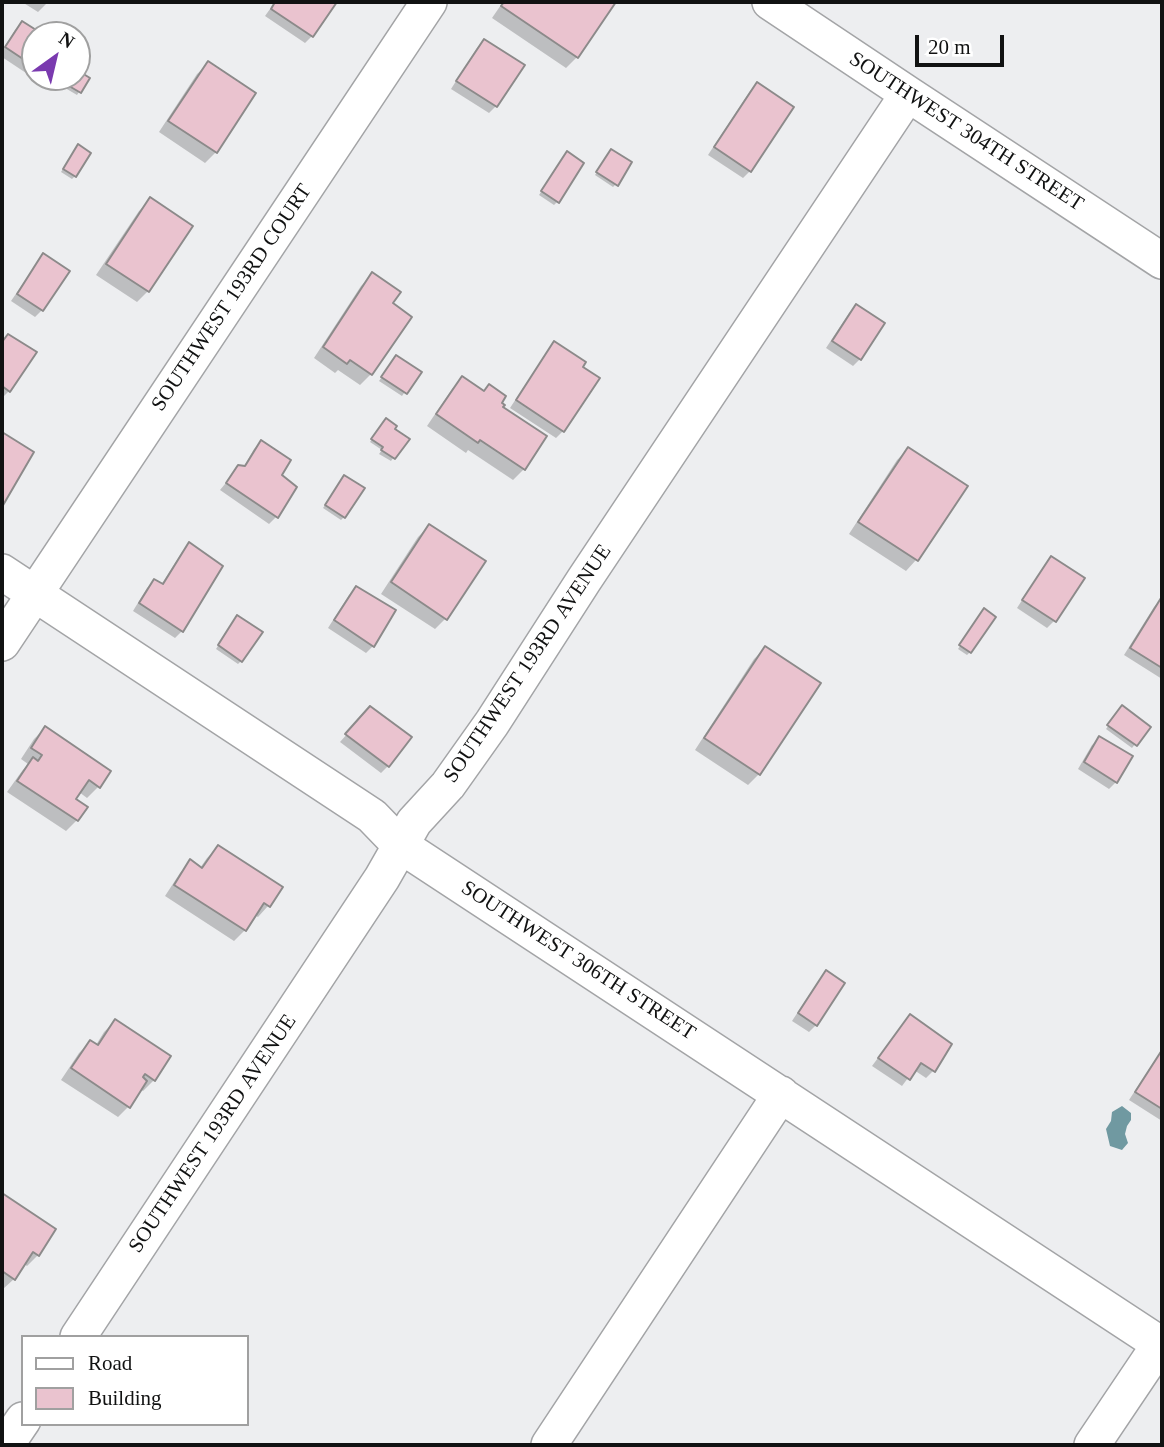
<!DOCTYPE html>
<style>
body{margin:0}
#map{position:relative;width:1164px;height:1447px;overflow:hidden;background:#edeef0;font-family:"Times New Roman",serif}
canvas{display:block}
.frame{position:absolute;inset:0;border:4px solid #111212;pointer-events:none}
.legend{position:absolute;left:21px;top:1335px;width:228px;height:91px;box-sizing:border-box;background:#fff;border:2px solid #a0a0a0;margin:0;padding:9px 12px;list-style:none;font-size:21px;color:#111212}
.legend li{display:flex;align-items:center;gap:14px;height:35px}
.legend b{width:35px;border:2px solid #a0a0a0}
.north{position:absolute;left:21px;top:21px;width:70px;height:70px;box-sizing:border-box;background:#fff;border:2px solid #a0a0a0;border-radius:50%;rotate:34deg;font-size:19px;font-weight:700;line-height:28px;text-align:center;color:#111212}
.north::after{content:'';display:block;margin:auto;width:24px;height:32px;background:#7a3aaf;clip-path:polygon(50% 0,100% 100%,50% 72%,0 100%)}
.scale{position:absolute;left:915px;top:35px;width:89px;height:32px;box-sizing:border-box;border:4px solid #111212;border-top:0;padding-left:9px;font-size:21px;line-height:24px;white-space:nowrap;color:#111212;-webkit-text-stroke:5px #fff;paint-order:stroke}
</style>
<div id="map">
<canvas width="1164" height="1447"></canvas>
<div class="frame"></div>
<ul class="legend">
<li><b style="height:9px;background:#fff"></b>Road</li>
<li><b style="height:19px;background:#eac3cf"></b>Building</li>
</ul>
<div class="north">N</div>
<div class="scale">20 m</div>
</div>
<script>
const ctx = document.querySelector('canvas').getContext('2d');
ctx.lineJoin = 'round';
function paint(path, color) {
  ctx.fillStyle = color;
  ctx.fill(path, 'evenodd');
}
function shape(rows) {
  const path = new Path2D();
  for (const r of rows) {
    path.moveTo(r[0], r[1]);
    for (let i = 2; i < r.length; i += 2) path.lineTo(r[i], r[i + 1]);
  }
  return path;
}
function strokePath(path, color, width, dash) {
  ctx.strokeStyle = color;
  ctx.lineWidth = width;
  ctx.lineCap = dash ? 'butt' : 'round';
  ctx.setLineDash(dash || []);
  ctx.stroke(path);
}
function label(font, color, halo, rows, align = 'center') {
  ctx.font = font + ' "Times New Roman",serif';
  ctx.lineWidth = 5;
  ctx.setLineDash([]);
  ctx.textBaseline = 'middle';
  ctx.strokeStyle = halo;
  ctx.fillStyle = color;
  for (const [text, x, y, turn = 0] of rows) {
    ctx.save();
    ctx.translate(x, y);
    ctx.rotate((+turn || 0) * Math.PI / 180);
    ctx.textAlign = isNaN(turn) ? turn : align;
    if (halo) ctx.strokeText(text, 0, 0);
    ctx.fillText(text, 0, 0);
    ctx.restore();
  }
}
const water = shape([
 [1122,1106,1131,1113,1131,1120,1127,1126,1125,1134,1128,1143,1122,1150,1110,1146,1106,1129,1111,1121,1112,1112]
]);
const shadow = shape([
 [22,2,48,2,38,12],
 [275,2,334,2,312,36,305,43,265,16],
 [503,2,614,2,577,57,566,68,492,18],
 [23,23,40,35,35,35,35,77,38,77,35,79,2,57,2,51,15,30],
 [484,41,496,106,489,113,451,89,477,48],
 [208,64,216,152,205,163,159,132,197,74],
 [77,72,88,78,77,95,55,82,58,77,77,77],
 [757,84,750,171,743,178,708,155,750,91],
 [75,149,75,176,72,179,61,172],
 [609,154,616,184,613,187,595,175],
 [564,157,557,202,554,205,539,195],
 [150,200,148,291,137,302,96,275,139,211],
 [44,255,42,310,35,317,11,301,37,263],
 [372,275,371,374,360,385,338,370,335,373,314,358,361,286],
 [856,306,860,359,853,366,826,348,849,313],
 [8,336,9,391,2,398,2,342],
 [555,343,563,431,556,438,510,408,548,350],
 [394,360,419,372,402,396,379,381],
 [462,378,500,403,524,469,513,480,468,450,466,453,427,426,452,389],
 [383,423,407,439,391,461,379,454,382,450,370,442],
 [261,442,280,475,295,487,276,517,269,524,220,490,239,467,243,468,254,449],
 [908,449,965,486,916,560,906,571,849,534,897,460],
 [342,480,344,517,341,520,323,508],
 [429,526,446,618,435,629,381,594,418,537],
 [189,545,182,631,175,638,133,611,147,588,154,581,161,585,182,552],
 [1051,559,1082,579,1054,621,1047,628,1017,608,1044,566],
 [356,588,373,646,366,653,328,628,349,595],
 [1161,600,1162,601,1162,679,1124,655,1154,607],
 [982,614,970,652,967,655,958,649],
 [234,620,241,661,238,664,216,649],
 [765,648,759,774,748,785,695,750,754,659],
 [1119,711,1148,728,1132,748,1106,729],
 [363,716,388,766,381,773,340,742],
 [45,728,98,787,87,798,79,792,74,799,86,807,77,820,66,831,7,792,22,771,28,764,21,759,34,739],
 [1100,738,1116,782,1109,789,1078,769,1092,745],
 [218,847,281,887,268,906,258,917,254,915,245,930,234,941,165,896,180,873,190,862,200,868,207,858],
 [826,972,816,1025,809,1032,792,1021,819,980],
 [115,1021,154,1080,143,1091,140,1089,128,1107,118,1117,61,1080,79,1053,90,1042,96,1045,104,1032],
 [904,1023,950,1044,933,1071,926,1078,914,1070,902,1086,872,1066],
 [1162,1049,1162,1121,1129,1100],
 [2,1195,54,1230,38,1255,27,1266,23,1263,14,1279,3,1289]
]);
const building = shape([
 [275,2,337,2,313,37,271,9,275,2],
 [504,2,616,2,578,58,501,6,504,2],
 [22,21,44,35,35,35,35,67,5,47,22,21],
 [484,39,525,65,497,107,456,81,484,39],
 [208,61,256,93,217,153,168,121,208,61],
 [77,70,90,78,81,93,57,79,58,77,77,77,77,70],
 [757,82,794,107,751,172,714,147,757,82],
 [78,144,91,153,76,177,63,169,78,144],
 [611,149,632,162,618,186,596,172,611,149],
 [567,151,584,163,559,203,541,191,567,151],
 [150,197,193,226,149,292,106,264,150,197],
 [43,253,70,271,43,311,17,294,43,253],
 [372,272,401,292,393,303,412,317,372,375,350,360,347,364,323,347,372,272],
 [856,304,885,323,861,360,832,341,856,304],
 [8,334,37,352,10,392,2,386,2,342,8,334],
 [554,341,586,362,583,367,600,378,564,432,516,400,554,341],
 [396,355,422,372,407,394,381,377,396,355],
 [462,376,484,391,489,384,506,396,502,403,505,405,503,407,547,436,525,470,480,440,478,443,436,414,462,376],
 [386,418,397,426,395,429,410,439,395,459,381,450,383,447,371,439,386,418],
 [2,432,34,452,2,507,2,432],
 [261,440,291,460,282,475,297,487,278,518,226,483,238,465,245,466,261,440],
 [908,447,968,486,918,561,858,522,908,447],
 [344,475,365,488,345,518,325,505,344,475],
 [429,524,486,561,447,620,391,582,429,524],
 [189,542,223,566,183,632,139,603,154,579,163,584,189,542],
 [1051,556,1085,578,1056,622,1022,600,1051,556],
 [356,586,396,610,374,647,334,620,356,586],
 [1161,598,1162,599,1162,668,1130,648,1161,598],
 [984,608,996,617,971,653,959,645,984,608],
 [237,615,263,632,242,662,218,645,237,615],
 [765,646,821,683,760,775,704,738,765,646],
 [1122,705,1151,727,1137,746,1107,725,1122,705],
 [370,706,412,737,389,767,345,734,370,706],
 [45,726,111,771,100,788,89,780,76,799,88,807,78,821,17,781,33,757,38,761,42,755,31,748,45,726],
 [1099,736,1133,756,1117,783,1084,762,1099,736],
 [218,845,283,887,270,907,264,903,246,931,174,885,190,859,202,868,218,845],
 [826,970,845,983,817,1026,798,1013,826,970],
 [910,1014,952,1044,935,1072,921,1063,910,1080,878,1058,910,1014],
 [115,1019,171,1056,155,1081,145,1074,143,1077,147,1081,130,1108,71,1068,90,1040,98,1045,115,1019],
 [1162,1050,1162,1109,1135,1092,1162,1050],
 [2,1193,56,1229,39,1256,33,1252,15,1280,2,1271,2,1193]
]);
const minor = shape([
 [770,2,908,94,1162,261],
 [2,572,372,816,400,845,1160,1344],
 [2,643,429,2],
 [78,1337,382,878,414,822,448,785,492,723,584,580,908,94],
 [6,1445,23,1420],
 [549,1445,781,1094],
 [1092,1445,1162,1341]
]);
const streetNames = [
 ["SOUTHWEST 304TH STREET",966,132,33],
 ["SOUTHWEST 193RD COURT",232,298,-56],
 ["SOUTHWEST 193RD AVENUE",528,664,-56],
 ["SOUTHWEST 306TH STREET",578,961,33],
 ["SOUTHWEST 193RD AVENUE",213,1134,-56]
];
paint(water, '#7099a1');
paint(shadow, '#0003');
paint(building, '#eac3cf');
strokePath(building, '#8c8a8a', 2);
strokePath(minor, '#a3a4a6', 38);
strokePath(minor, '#fff', 35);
label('21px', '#111212', '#fff', streetNames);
</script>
